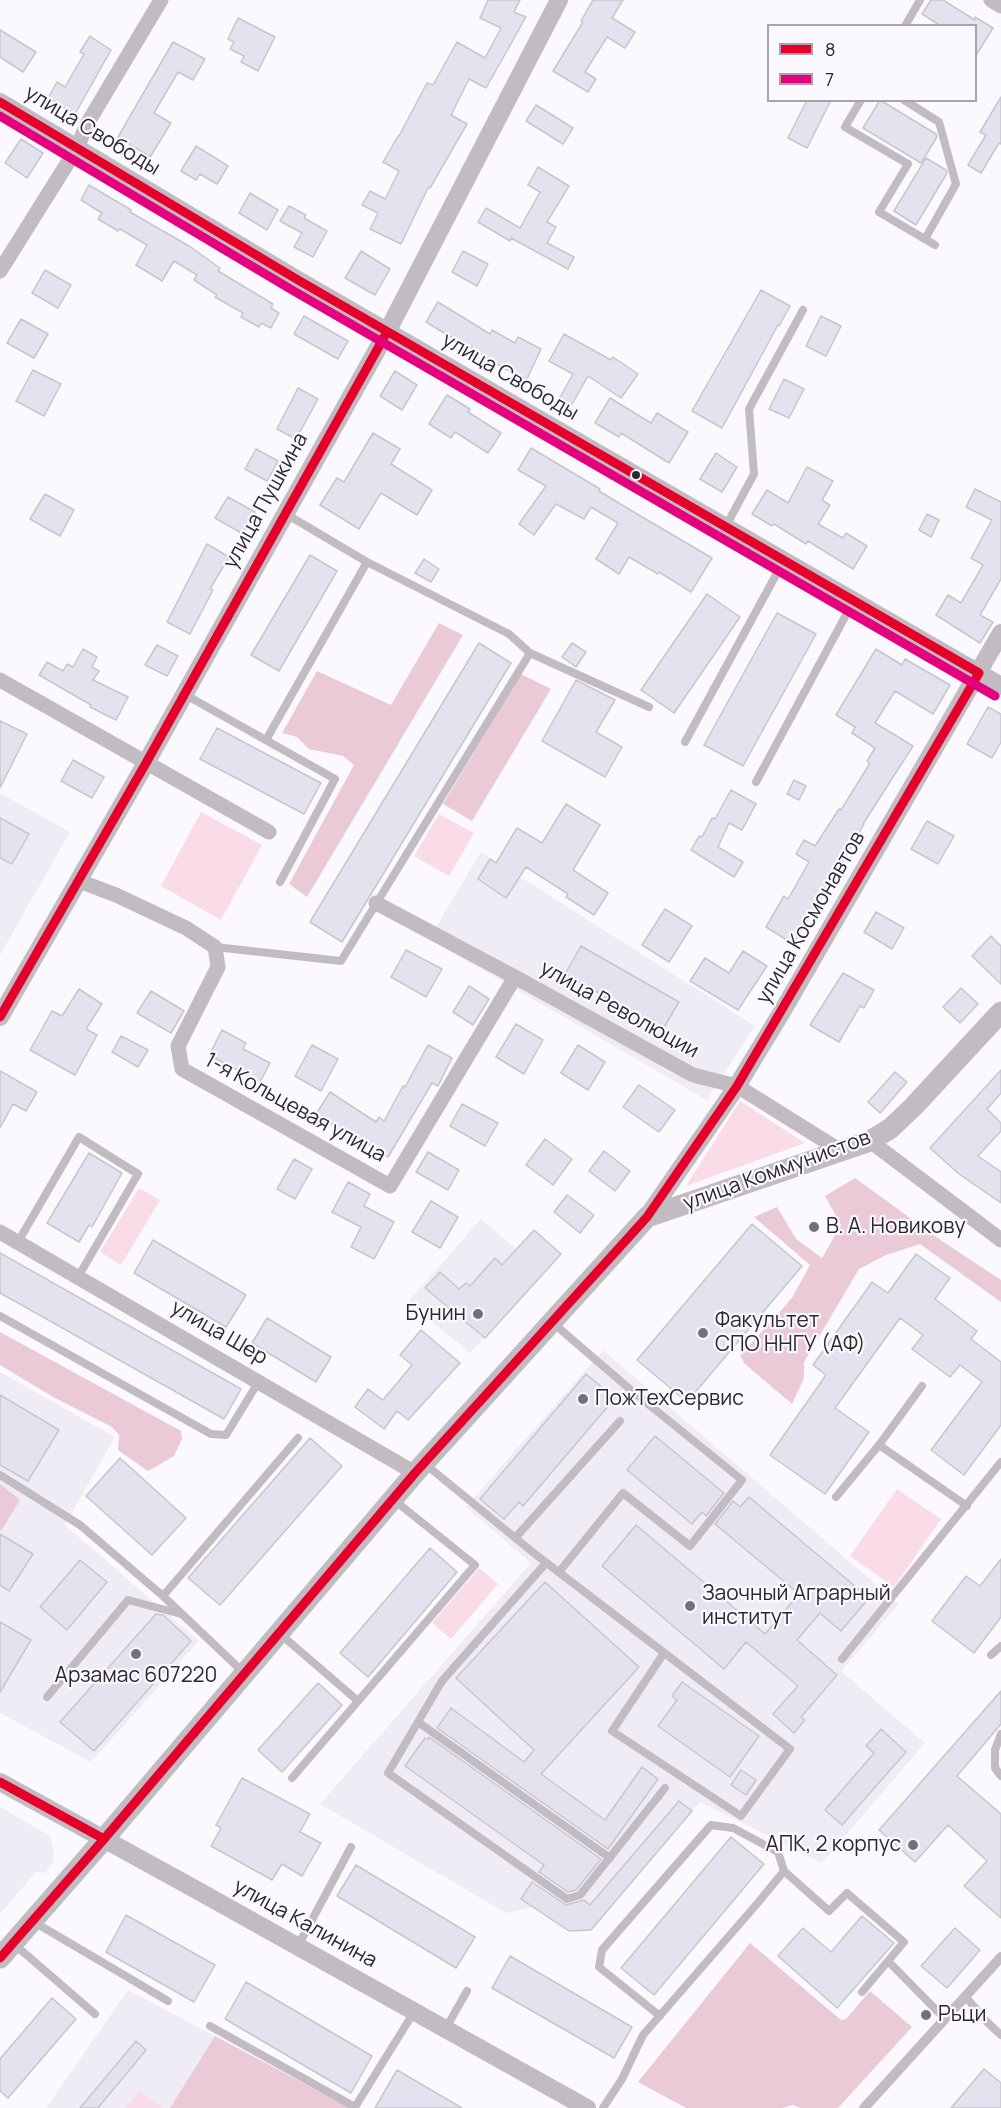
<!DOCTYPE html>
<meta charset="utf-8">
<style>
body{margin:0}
#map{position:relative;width:1001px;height:2108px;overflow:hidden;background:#fbf9fd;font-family:Manrope,sans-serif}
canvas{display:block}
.legend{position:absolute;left:767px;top:24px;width:210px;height:78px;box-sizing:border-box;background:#fbf8fe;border:2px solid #a8a4ac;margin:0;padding:8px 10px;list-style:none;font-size:18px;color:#2c2732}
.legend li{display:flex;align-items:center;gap:12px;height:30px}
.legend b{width:30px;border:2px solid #a8a4ac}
</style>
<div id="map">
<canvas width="1001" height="2108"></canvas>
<ul class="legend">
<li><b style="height:8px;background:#e4002b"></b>8</li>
<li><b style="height:8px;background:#e5007d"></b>7</li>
</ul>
</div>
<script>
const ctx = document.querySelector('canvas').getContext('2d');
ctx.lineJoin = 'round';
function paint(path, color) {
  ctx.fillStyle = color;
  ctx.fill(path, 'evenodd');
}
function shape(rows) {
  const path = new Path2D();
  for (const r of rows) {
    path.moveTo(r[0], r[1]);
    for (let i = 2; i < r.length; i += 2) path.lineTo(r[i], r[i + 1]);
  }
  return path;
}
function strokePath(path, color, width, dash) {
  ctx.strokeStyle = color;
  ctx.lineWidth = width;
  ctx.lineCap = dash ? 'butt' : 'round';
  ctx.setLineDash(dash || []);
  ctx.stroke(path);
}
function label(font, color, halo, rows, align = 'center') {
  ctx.font = font + ' Manrope,sans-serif';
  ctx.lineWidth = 4.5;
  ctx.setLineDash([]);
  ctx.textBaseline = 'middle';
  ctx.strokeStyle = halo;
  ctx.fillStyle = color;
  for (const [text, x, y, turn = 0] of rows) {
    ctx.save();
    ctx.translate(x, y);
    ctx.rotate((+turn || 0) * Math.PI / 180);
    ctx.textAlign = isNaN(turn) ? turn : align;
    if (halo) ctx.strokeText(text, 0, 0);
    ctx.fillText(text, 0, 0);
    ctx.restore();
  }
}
const built = shape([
 [0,793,70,832,0,955],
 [481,852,755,1026,707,1100,429,939],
 [481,1219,544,1273,470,1353,408,1302],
 [603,1350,899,1604,841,1671,925,1743,822,1863,700,1802,591,1930,569,1931,533,1907,506,1913,320,1804,531,1563,466,1507],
 [0,1372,115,1437,65,1525,199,1641,91,1762,0,1713],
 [0,1807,50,1836,54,1850,53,1863,45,1873,36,1872,0,1914],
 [128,1990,215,2036,170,2108,164,2108,139,2091,124,2108,46,2108]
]);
const green = shape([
 [201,812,262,845,221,920,161,886],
 [439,814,474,833,449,876,414,856],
 [740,1101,805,1143,686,1186],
 [139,1188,160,1200,121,1265,100,1252],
 [897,1489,941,1519,894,1587,850,1556],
 [479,1568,498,1584,451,1639,432,1623],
 [139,2091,164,2108,124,2108]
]);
const forest = shape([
 [439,623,463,635,307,897,289,884,354,765,343,756,309,749,297,737,282,733,317,671,391,705],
 [521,674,551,689,472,821,443,804],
 [855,1178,942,1241,1001,1280,1001,1302,920,1244,886,1255,859,1269,804,1362,804,1378,792,1404,745,1364,740,1356,792,1298,810,1265,754,1217,777,1207,796,1239,822,1258,841,1225,825,1196],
 [0,1332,181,1431,182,1439,174,1456,148,1471,135,1462,118,1450,119,1435,112,1427,53,1397,0,1365],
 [0,1484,20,1500,1,1531,0,1530],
 [750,1943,841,2020,846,2019,870,1991,912,2027,838,2108,801,2108,793,2105,782,2108,686,2108,638,2082],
 [215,2036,350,2108,170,2108]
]);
const building = shape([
 [488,0,520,0,514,12,526,17,486,88,469,79,451,115,467,124,430,188,428,188,401,244,370,229,378,213,362,205,370,191,385,199,399,171,383,162,398,136,399,136,427,83,433,85,457,42,485,58,501,28,480,18,488,0],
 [593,0,623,0,612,18,635,32,625,48,607,37,585,72,596,79,588,92,553,71,583,22,581,21,593,0],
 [931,0,943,0,975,20,975,17,993,28,975,57,975,26,941,26,922,14,931,0],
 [238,18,275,37,258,71,241,62,244,56,230,49,234,42,228,39,238,18],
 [0,30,36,52,23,72,0,57,0,30],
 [90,36,111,50,75,114,48,98,57,82,65,87,84,54,80,52,90,36],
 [173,42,205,59,193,80,178,72,154,113,171,123,150,157,118,137,173,42],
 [1001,97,1001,144,999,143,981,173,968,165,986,135,980,132,1001,97],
 [807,100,831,100,807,148,788,138,807,100],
 [880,100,936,134,937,137,921,163,863,128,880,100],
 [536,105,573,128,563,144,526,121,536,105],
 [21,139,43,153,27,178,5,163,21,139],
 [196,146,228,166,217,184,200,174,196,180,181,171,196,146],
 [926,158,946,170,947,173,916,225,894,211,926,158],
 [538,167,569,186,547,222,556,227,547,243,574,257,568,269,511,238,510,241,478,222,486,208,520,228,540,192,528,185,538,167],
 [89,185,131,210,130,212,189,246,220,268,218,271,273,304,271,308,279,313,271,328,261,323,259,327,241,317,243,313,215,297,217,295,194,280,197,275,174,261,162,281,136,265,147,245,120,229,118,231,98,219,102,213,81,200,89,185],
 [250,193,278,210,267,230,239,213,250,193],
 [289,206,306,215,304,218,327,231,313,257,294,247,302,233,280,221,289,206],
 [361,251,390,269,375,295,345,278,361,251],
 [463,251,488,264,477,286,452,272,463,251],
 [45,270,71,285,58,308,32,293,45,270],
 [761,290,790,306,779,326,778,325,722,428,692,411,761,290],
 [438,302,490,334,492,330,515,343,518,337,541,349,527,379,503,368,458,339,457,341,426,322,438,302],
 [304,316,348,341,338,359,294,334,304,316],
 [821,316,841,326,826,356,806,346,821,316],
 [21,319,48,334,34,358,7,343,21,319],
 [564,334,611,360,613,357,638,374,621,398,588,376,571,406,559,399,573,374,549,361,564,334],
 [33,370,61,384,44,416,16,401,33,370],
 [395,371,417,385,402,410,380,396,395,371],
 [784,379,804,389,789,418,769,409,784,379],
 [298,388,318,399,296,439,277,429,298,388],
 [447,395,470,409,468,412,501,433,488,453,455,432,451,438,429,424,447,395],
 [610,398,651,423,657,413,688,432,669,463,621,433,619,437,595,423,610,398],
 [373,433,400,449,391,464,432,490,417,515,381,493,359,529,320,505,337,478,344,482,373,433],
 [531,448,600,489,599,491,627,508,712,558,691,592,659,572,658,574,629,557,619,574,596,559,618,523,591,507,584,519,556,504,534,535,519,524,546,486,518,470,531,448],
 [256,449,278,461,267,481,245,469,256,449],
 [716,453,737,467,722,492,700,479,716,453],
 [807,467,833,481,822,500,830,505,818,524,843,538,846,533,867,546,853,569,808,541,806,544,774,524,772,526,752,514,767,490,788,503,807,467],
 [975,489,1001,502,1001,579,980,615,993,622,980,643,936,615,948,595,961,603,983,565,971,558,992,520,966,507,975,489],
 [45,494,74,510,60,536,30,519,45,494],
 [228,497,255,512,243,534,215,518,228,497],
 [927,514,939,520,931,537,919,530,927,514],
 [207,544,229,557,210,589,213,590,190,634,167,622,207,544],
 [310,555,337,571,279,671,251,655,310,555],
 [424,559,439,569,431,582,415,573,424,559],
 [707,594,740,617,674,713,641,690,707,594],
 [777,613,816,634,743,766,704,745,777,613],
 [479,643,511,663,342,942,310,922,479,643],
 [572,643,586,652,576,667,562,657,572,643],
 [157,645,178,656,167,676,145,665,157,645],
 [83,649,97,657,92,667,99,671,93,680,128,697,116,720,90,707,91,705,39,675,47,662,63,671,67,664,73,667,83,649],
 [876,649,902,665,905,659,950,685,933,714,895,691,875,723,913,746,863,824,864,824,842,863,793,944,766,927,784,896,788,899,809,862,796,854,804,840,815,846,839,809,841,810,870,763,867,761,875,748,852,733,855,727,836,715,876,649],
 [576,680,615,700,596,732,622,747,605,777,542,741,576,680],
 [988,707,1001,714,1001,742,992,758,967,744,988,707],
 [0,721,27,734,0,788,0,721],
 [217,728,321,783,304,814,200,759,217,728],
 [73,760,104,777,92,798,61,781,73,760],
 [794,780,806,786,799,800,787,794,794,780],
 [731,790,756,804,742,830,729,823,718,847,743,862,734,877,691,850,699,836,702,837,712,818,715,819,731,790],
 [566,804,600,825,573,870,608,893,594,915,566,897,568,894,526,867,506,898,478,879,490,859,496,863,517,828,542,843,566,804],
 [0,818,29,834,12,864,0,858,0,818],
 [927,821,954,836,938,864,911,849,927,821],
 [665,909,692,926,669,962,642,945,665,909],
 [876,912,904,928,892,949,864,932,876,912],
 [991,936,1001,946,1001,984,972,956,991,936],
 [581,946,679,1002,663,1029,565,974,581,946],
 [406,950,442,969,426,997,391,977,406,950],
 [743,951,767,966,738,1010,690,981,705,958,729,973,743,951],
 [843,973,874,990,864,1008,860,1006,839,1042,810,1025,843,973],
 [469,986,489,999,473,1025,453,1012,469,986],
 [961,988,978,1004,960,1023,943,1007,961,988],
 [79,989,102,1004,86,1029,97,1035,75,1075,30,1050,52,1011,62,1016,79,989],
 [151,991,184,1011,171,1033,137,1013,151,991],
 [516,1024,543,1040,524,1074,496,1057,516,1024],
 [222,1030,246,1043,243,1049,270,1063,260,1082,209,1055,222,1030],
 [121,1036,148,1050,138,1067,112,1052,121,1036],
 [312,1045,338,1059,321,1091,295,1076,312,1045],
 [428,1045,452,1058,438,1086,432,1083,388,1157,343,1128,342,1131,316,1114,330,1092,376,1122,379,1117,384,1121,403,1086,405,1087,428,1045],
 [578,1045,605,1062,588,1090,561,1073,578,1045],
 [1001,1070,1001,1093,987,1109,1001,1123,1001,1131,978,1156,1001,1172,1001,1203,959,1174,930,1148,1001,1070],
 [0,1071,37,1092,26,1111,13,1104,0,1128,0,1071],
 [895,1072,907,1082,880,1113,868,1102,895,1072],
 [639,1085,675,1110,659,1132,623,1107,639,1085],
 [462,1104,498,1123,485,1146,450,1126,462,1104],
 [545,1139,572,1159,553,1185,526,1165,545,1139],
 [604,1151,630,1171,615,1191,589,1171,604,1151],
 [428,1152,459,1170,448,1190,416,1172,428,1152],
 [89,1153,122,1173,92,1227,89,1225,79,1242,47,1223,89,1153],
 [294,1159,312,1169,295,1199,277,1189,294,1159],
 [348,1182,370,1194,364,1206,394,1222,374,1259,351,1247,361,1227,332,1212,348,1182],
 [567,1195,594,1215,580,1233,554,1212,567,1195],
 [431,1201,458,1217,440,1248,412,1232,431,1201],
 [752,1224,802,1266,687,1402,637,1360,752,1224],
 [534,1230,561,1254,485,1338,425,1288,440,1272,459,1289,466,1283,470,1286,495,1258,502,1265,534,1230],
 [153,1240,246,1295,226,1327,134,1273,153,1240],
 [0,1253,241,1389,224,1419,0,1293,0,1253],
 [916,1254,950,1278,935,1299,977,1331,971,1339,1001,1362,1001,1425,964,1475,931,1450,982,1382,960,1365,950,1377,912,1349,923,1335,900,1318,835,1408,869,1432,825,1494,770,1455,826,1375,813,1365,872,1282,888,1293,916,1254],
 [267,1318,331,1357,316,1382,252,1343,267,1318],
 [421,1330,460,1363,408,1420,397,1411,384,1429,355,1407,368,1389,383,1400,412,1365,400,1355,421,1330],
 [586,1374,615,1398,523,1506,519,1502,504,1519,480,1499,586,1374],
 [0,1395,59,1430,28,1481,0,1465,0,1395],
 [655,1436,724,1493,706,1516,702,1512,692,1524,627,1470,655,1436],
 [310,1438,342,1466,220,1605,188,1578,310,1438],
 [120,1458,186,1518,152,1555,86,1496,120,1458],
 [749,1497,869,1598,841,1631,820,1613,797,1640,837,1675,801,1717,805,1720,794,1733,773,1714,798,1686,746,1642,724,1669,602,1566,636,1525,765,1634,799,1594,715,1524,733,1501,740,1507,749,1497],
 [0,1534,33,1554,9,1591,0,1585,0,1534],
 [430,1548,457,1572,368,1677,340,1653,430,1548],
 [1001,1559,1001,1617,974,1653,932,1621,966,1576,980,1586,1001,1559],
 [80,1560,107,1582,67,1630,40,1607,80,1560],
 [545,1582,639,1667,541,1774,605,1820,642,1767,658,1779,608,1849,437,1728,451,1708,524,1762,534,1750,456,1678,545,1582],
 [156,1614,163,1615,191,1641,94,1751,60,1722,156,1614],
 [0,1622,31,1640,0,1692,0,1622],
 [682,1682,759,1736,730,1777,658,1726,677,1700,672,1696,682,1682],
 [318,1683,342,1705,282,1772,258,1750,318,1683],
 [1001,1691,1001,1724,957,1776,1001,1814,1001,1918,964,1886,987,1861,948,1825,915,1862,879,1830,1001,1691],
 [881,1729,906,1752,842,1825,825,1810,874,1753,866,1746,881,1729],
 [429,1737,601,1859,576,1890,568,1892,539,1872,544,1865,405,1766,425,1738,428,1740,429,1737],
 [741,1770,756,1780,746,1795,731,1785,741,1770],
 [242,1778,310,1814,300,1832,321,1843,302,1876,282,1864,272,1880,211,1846,221,1828,216,1825,242,1778],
 [679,1801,692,1811,591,1930,569,1931,521,1899,532,1882,566,1905,584,1900,590,1905,679,1801],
 [731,1837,764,1864,654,1995,621,1968,731,1837],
 [356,1865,475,1937,456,1968,337,1896,356,1865],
 [126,1915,215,1965,194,2002,106,1952,126,1915],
 [862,1916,894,1943,837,2008,778,1956,803,1928,831,1952,862,1916],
 [955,1928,980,1950,947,1988,921,1966,955,1928],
 [510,1956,632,2027,614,2058,492,1988,510,1956],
 [246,1982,372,2056,351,2093,225,2019,246,1982],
 [52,1998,76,2019,8,2098,0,2091,0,2059,52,1998],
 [136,2041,146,2050,98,2108,80,2108,136,2041],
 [984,2069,1001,2083,1001,2108,951,2108,984,2069],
 [397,2070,462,2108,375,2108,397,2070]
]);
const service = shape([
 [905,26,920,0],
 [861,100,845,127,908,164,879,212,935,245],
 [904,100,939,122,956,184,925,239],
 [726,526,754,474,749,409,803,310],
 [530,653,649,707],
 [184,694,335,779,280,882],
 [266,740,367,562],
 [685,742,783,562],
 [756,782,853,602],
 [215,947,341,961,530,653,509,634,367,562,286,514],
 [18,1242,79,1137,138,1174,78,1277],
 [0,1316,211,1434,226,1435,259,1381],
 [553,1323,632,1391,742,1480,690,1546,623,1493,559,1572],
 [879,1445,967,1506],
 [425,1464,535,1554,790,1749,741,1816,612,1731,664,1653],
 [0,1475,80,1525,163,1596,243,1672],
 [836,1497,879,1445,922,1386],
 [515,1538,620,1421],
 [546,1563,442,1681,388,1773,567,1899,580,1895,665,1788],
 [163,1596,298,1438],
 [279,1633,358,1701],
 [991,1655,1001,1646],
 [842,1659,1001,1462],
 [47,1697,128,1600,181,1614],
 [418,1722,610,1858],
 [1001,1734,995,1750,995,1768,1001,1776],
 [292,1778,475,1565,394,1500],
 [784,1871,829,1911,847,1893,904,1942,888,1961,945,2019],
 [34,1922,168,2001],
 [14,1944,95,2014],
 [298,1946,351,1847],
 [862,1992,888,1961],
 [965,1996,987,2022,1001,2035],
 [210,2026,355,2107,414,2012],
 [446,2028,467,1991],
 [603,2108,622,2079,643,2035,756,1905,784,1871,778,1852,733,1828,711,1825,602,1950,599,1967,660,2016]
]);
const pedestrian = shape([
 [864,2108,1001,1957]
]);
const minor = shape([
 [991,0,1001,6],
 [0,271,77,148,87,124,161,0],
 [0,680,269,832],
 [79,881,116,895,186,928,215,947,218,967,178,1046,182,1069,390,1186,515,977],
 [376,903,515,977,693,1075,737,1086,841,1151],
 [870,1141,1001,1240],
 [0,1232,415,1473]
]);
const tertiary = shape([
 [0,102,298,280,1001,686],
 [0,1017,146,763,387,332,559,0],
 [647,1217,737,1086,783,1010,1001,633],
 [0,1782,193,1888,587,2108]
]);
const secondary = shape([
 [0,1958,104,1839,415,1473,647,1217,870,1141,891,1128,914,1106,1001,1012]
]);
const bus1 = shape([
 [0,102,298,280,979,673,737,1086,647,1217,415,1473,104,1839,0,1958],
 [0,1017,146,763,387,332],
 [0,1782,104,1839]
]);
const bus2 = shape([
 [0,116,292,290,995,696]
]);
const markers = [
 [636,475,5,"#2c2732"],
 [814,1227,6,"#747079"],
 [478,1314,6,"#747079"],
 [703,1333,6,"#747079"],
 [583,1399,6,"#747079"],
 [690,1606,6,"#747079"],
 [136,1654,6,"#747079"],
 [913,1845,6,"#747079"],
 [926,2015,6,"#747079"]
];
const streetNames = [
 ["улица Свободы",92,131,31],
 ["улица Свободы",510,377,30],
 ["улица Пушкина",266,501,-61],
 ["улица Космонавтов",811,918,-60],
 ["улица Революции",619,1010,29],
 ["1-я Кольцевая улица",295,1108,29],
 ["улица Коммунистов",777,1171,-20],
 ["улица Шер",219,1333,30],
 ["улица Калинина",305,1924,29]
];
const poiNames = [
 ["В. А. Новикову",826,1227],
 ["Бунин",466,1314,"right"],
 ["Факультет",715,1321],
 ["СПО ННГУ (АФ)",715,1345],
 ["ПожТехСервис",595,1399],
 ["Заочный Аграрный",702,1594],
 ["институт",702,1618],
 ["Арзамас 607220",136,1676,"center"],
 ["АПК, 2 корпус",901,1845,"right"],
 ["Рьци",938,2015]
];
paint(built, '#f0ecf6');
paint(green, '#f9dce8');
paint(forest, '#e9cad6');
paint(building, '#e3e3ef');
strokePath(building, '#c6c6cd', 1.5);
strokePath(service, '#c2bcc2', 8);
strokePath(pedestrian, '#c2bcc2', 10);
strokePath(minor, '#c2bcc2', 15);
strokePath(tertiary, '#c2bcc2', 18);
strokePath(secondary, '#c2bbc1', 21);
strokePath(bus1, '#e4002b', 9);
strokePath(bus2, '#e5007d', 9);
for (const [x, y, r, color] of markers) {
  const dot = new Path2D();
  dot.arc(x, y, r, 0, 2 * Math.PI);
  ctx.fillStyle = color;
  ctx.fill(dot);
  strokePath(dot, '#fbf8fe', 2);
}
label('21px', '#2c2732', '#fbf8fe', streetNames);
label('21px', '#2c2732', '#fbf8fe', poiNames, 'left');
</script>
